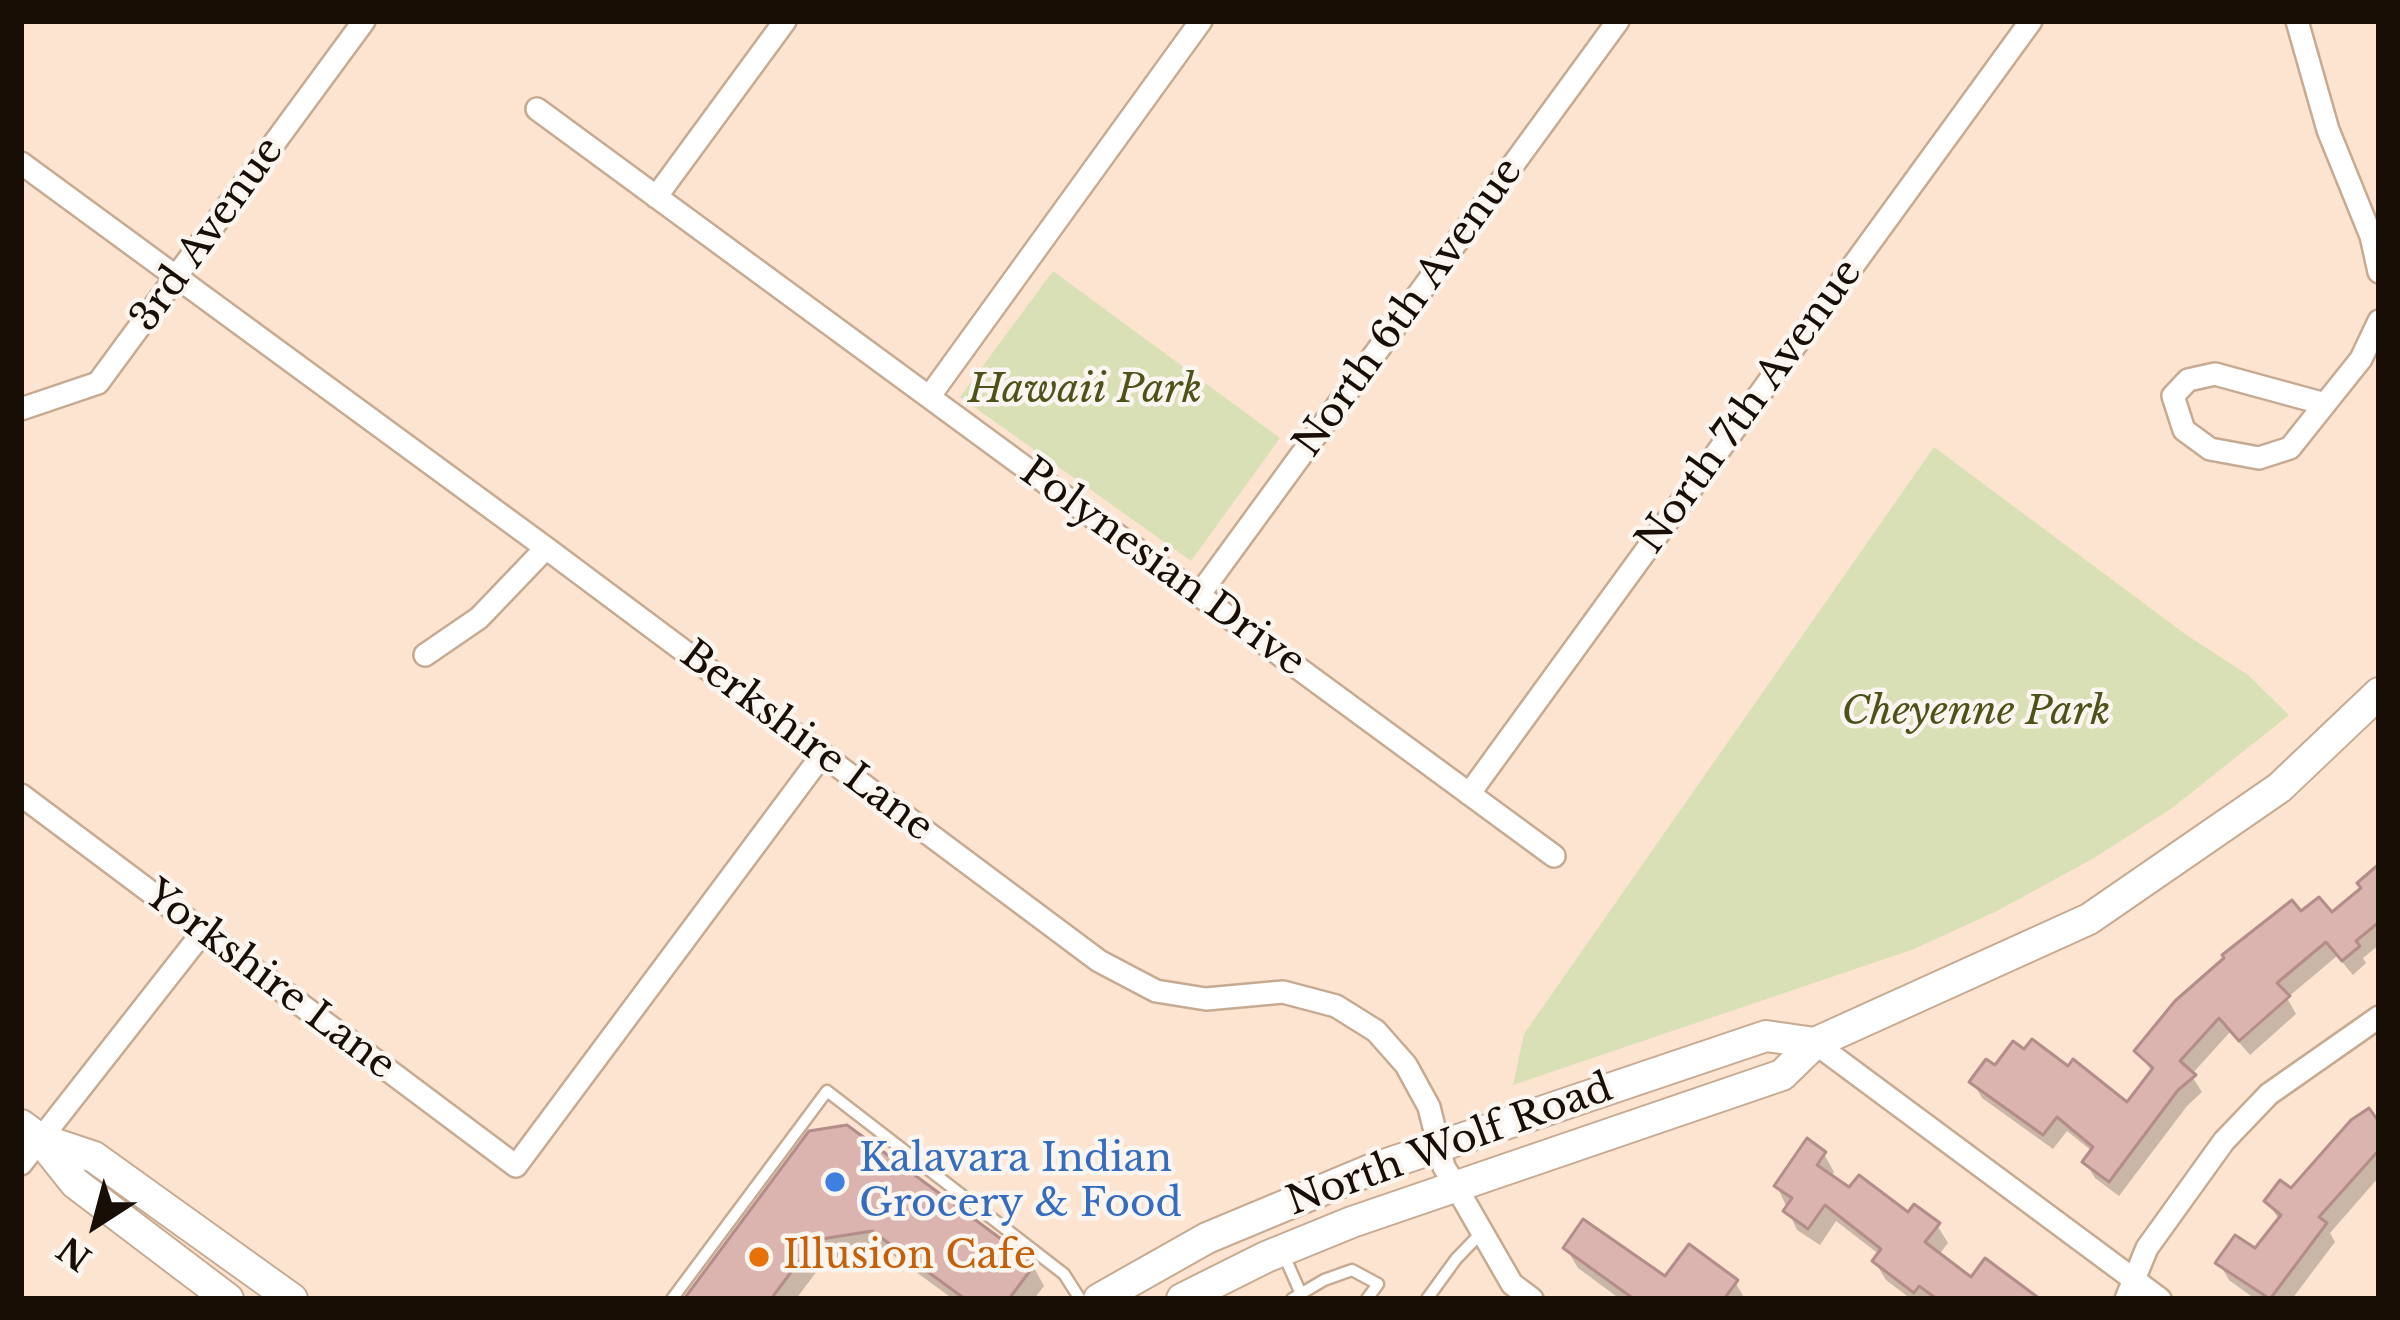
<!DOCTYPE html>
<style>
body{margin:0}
#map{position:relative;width:2400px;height:1320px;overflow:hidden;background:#fce4d0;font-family:"Libre Baskerville",serif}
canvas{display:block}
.frame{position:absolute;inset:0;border:24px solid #180e06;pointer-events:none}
.north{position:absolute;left:36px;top:1164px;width:120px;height:120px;-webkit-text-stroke:9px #fbf5f0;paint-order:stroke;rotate:216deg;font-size:33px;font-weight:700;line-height:48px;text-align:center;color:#180e06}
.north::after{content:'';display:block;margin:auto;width:42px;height:54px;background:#180e06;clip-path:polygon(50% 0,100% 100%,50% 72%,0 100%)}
</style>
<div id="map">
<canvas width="2400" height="1320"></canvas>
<div class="frame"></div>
<div class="north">N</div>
</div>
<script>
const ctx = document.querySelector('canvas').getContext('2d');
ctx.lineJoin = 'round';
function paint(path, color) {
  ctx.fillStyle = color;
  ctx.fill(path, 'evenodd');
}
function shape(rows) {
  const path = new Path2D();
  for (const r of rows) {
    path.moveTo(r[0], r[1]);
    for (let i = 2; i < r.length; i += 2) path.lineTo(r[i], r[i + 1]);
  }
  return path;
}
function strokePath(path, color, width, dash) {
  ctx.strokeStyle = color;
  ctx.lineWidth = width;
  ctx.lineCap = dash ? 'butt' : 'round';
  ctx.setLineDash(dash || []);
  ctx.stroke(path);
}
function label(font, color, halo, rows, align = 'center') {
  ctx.font = font + ' "Libre Baskerville",serif';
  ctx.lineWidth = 9;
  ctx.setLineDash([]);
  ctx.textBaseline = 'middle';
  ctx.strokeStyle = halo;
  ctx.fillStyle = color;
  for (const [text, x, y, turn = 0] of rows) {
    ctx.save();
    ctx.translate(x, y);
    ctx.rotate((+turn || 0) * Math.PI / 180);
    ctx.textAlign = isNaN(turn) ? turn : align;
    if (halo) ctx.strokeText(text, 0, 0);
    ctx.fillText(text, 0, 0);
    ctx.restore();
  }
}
const green = shape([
 [1053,271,1280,438,1191,561,960,397],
 [1934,447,2185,634,2248,675,2289,715,2172,808,2094,858,1997,911,1914,949,1513,1085,1524,1034]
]);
const shadow = shape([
 [2379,868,2379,945,2363,958,2366,963,2353,975,2337,956,2287,998,2296,1014,2250,1055,2230,1032,2191,1075,2202,1092,2187,1106,2119,1196,2095,1178,2085,1162,2093,1152,2067,1131,2053,1149,1982,1098,1973,1082,2128,1106,2153,1073,2138,1052,2301,916,2331,916,2364,889],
 [2379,1127,2379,1177,2330,1233,2335,1242,2292,1299,2255,1299,2229,1280,2219,1263,2255,1253,2280,1221,2267,1201,2291,1192],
 [811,1134,1033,1266,1044,1286,1034,1299,953,1299,886,1250,826,1259,796,1299,688,1299],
 [1824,1154,1834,1172,1830,1178,1909,1217,1937,1225,1948,1243,1938,1256,1971,1281,2039,1299,1911,1299,1886,1280,1875,1262,1880,1255,1836,1221,1820,1245,1797,1230,1777,1186],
 [1566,1248,1666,1280,1735,1282,1745,1299,1620,1299,1578,1268]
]);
const building = shape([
 [2379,864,2379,922,2356,941,2360,946,2342,961,2326,942,2277,983,2290,996,2239,1041,2219,1018,2180,1061,2196,1075,2178,1090,2109,1182,2082,1162,2093,1147,2057,1117,2043,1135,1969,1082,1986,1059,1995,1065,2013,1041,2024,1049,2032,1039,2068,1066,2073,1059,2127,1102,2153,1068,2134,1051,2175,1001,2224,958,2222,955,2292,900,2301,911,2319,897,2332,912,2361,888,2357,883,2379,864],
 [2369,1108,2379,1122,2379,1150,2319,1217,2327,1223,2270,1299,2215,1263,2235,1235,2255,1248,2281,1215,2264,1201,2280,1180,2291,1188,2351,1120,2369,1108],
 [847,1125,1035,1264,1009,1299,965,1299,872,1231,815,1240,771,1299,684,1299,809,1131,847,1125],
 [1807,1138,1826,1152,1817,1165,1849,1187,1859,1175,1908,1212,1914,1204,1940,1223,1925,1242,1971,1277,1985,1258,2040,1299,1937,1299,1919,1286,1914,1293,1872,1261,1881,1249,1825,1205,1808,1229,1783,1211,1792,1198,1774,1186,1807,1138],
 [1583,1219,1665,1276,1689,1244,1738,1280,1724,1299,1634,1299,1563,1248,1583,1219]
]);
const service = shape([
 [1283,1253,1301,1294],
 [672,1299,827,1091,1064,1274,1080,1299],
 [1292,1299,1324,1280,1352,1270,1378,1284,1367,1299],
 [1427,1299,1456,1259,1482,1232]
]);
const minor = shape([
 [2297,21,2328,130,2371,236,2379,272],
 [537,109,1554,856],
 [21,163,546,548,1099,961,1156,991,1206,999,1283,992,1336,1006,1376,1031,1406,1065,1429,1107,1444,1167,1455,1185,1512,1284,1532,1299],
 [656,197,785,21],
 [929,397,1201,21],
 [2325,404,2215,374,2188,380,2173,396,2184,430,2210,449,2259,458,2290,448,2325,404,2361,359,2379,321],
 [21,409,98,383,364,21],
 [1199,595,1618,21],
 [425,655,479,618,546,548],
 [1469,794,2031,21],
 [21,795,516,1166,822,755],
 [1815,1043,2160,1299],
 [21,1164,203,932],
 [2126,1299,2147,1248,2224,1141,2269,1094,2379,1017]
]);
const secondary = shape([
 [21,1125,40,1139,75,1183,228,1299],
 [40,1139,94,1157,292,1299],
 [1099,1299,1207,1238,1375,1168,1766,1036,1815,1043],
 [1182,1299,1266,1257,1352,1222,1782,1075,1815,1043,2089,919,2279,788,2379,693]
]);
const markers = [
 [835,1182,12,"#3f7fe0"],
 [759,1257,12,"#e8710a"]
];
const streetNames = [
 ["3rd Avenue",208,235,-54],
 ["North 6th Avenue",1409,308,-54],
 ["North 7th Avenue",1750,407,-54],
 ["Polynesian Drive",1162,568,36],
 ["Berkshire Lane",806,742,37],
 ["Yorkshire Lane",269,981,37],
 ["North Wolf Road",1450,1146,-20]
];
const parkNames = [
 ["Hawaii Park",1085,391],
 ["Cheyenne Park",1976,713]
];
const shopNames = [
 ["Kalavara Indian",859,1160],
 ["Grocery & Food",859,1205]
];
const foodNames = [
 ["Illusion Cafe",783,1257]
];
paint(green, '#d9e0b5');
paint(shadow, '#0003');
paint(building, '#dcb4af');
strokePath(building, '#b38d89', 3);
strokePath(service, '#c7aa92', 15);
strokePath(minor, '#c7aa92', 26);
strokePath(secondary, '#c7aa92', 34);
strokePath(service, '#fff', 10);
strokePath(minor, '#fff', 21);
strokePath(secondary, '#fff', 30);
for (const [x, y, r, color] of markers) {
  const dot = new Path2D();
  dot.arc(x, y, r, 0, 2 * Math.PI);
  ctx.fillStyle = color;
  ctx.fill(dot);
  strokePath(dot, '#fbf5f0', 4.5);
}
label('39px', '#180e06', '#fbf5f0', streetNames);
label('italic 39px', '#4c5319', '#fbf5f0', parkNames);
label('39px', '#366cbe', '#fbf5f0', shopNames, 'left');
label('39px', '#c56008', '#fbf5f0', foodNames, 'left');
</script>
